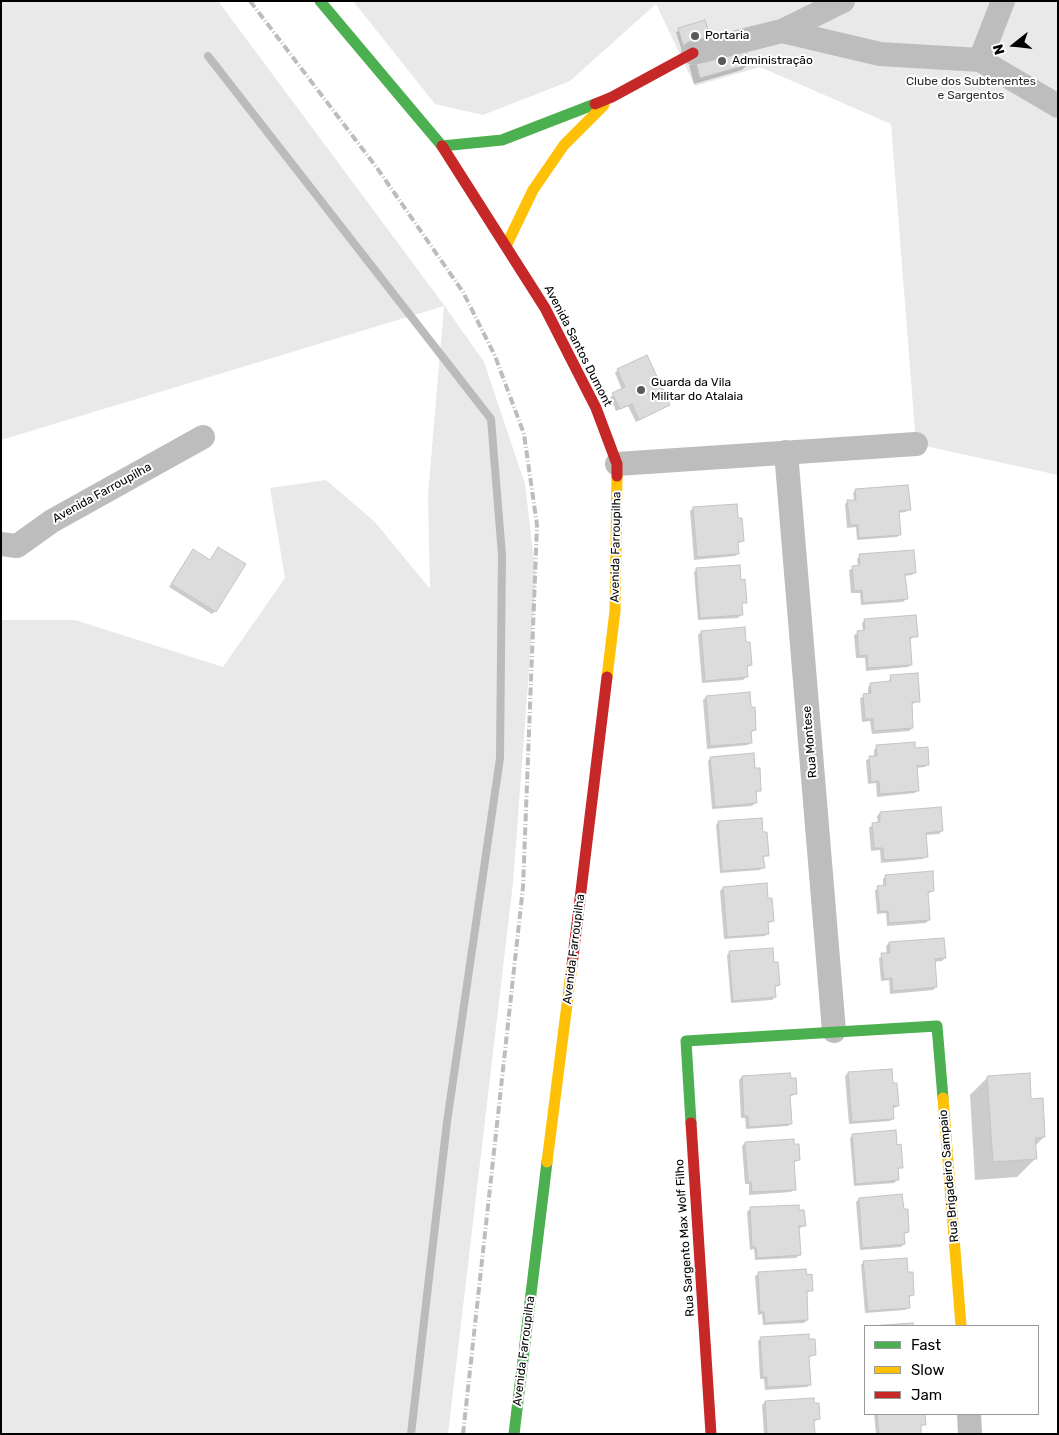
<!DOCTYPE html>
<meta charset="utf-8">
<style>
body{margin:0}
#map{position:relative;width:1059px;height:1435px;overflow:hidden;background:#fff;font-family:Rubik,sans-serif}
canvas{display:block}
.frame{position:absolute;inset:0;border:2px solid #000;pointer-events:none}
.legend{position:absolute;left:864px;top:1325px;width:175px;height:90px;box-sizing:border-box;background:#fff;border:1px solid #999;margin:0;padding:6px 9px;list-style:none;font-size:15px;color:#000}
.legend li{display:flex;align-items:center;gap:10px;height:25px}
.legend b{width:25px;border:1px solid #999}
.north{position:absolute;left:989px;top:20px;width:50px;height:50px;-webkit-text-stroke:4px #fff;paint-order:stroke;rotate:254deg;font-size:14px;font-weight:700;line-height:20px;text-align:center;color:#000}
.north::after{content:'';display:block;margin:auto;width:18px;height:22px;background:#000;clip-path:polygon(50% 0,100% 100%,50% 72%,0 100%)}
</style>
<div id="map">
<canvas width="1059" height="1435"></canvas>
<div class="frame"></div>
<ul class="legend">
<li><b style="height:6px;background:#4caf50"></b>Fast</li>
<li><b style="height:6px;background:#ffc107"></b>Slow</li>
<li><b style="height:6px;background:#c62828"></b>Jam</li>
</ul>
<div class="north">N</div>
</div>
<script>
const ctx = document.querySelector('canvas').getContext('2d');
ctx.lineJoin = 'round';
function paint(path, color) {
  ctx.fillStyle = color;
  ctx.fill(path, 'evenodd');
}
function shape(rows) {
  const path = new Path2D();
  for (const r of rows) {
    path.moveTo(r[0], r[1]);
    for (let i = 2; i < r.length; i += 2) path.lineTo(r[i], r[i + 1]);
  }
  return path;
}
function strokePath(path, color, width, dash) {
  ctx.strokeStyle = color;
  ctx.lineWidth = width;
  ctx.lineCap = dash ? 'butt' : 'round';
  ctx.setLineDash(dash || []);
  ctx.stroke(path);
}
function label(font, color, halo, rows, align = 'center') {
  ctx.font = font + ' Rubik,sans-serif';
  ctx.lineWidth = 4;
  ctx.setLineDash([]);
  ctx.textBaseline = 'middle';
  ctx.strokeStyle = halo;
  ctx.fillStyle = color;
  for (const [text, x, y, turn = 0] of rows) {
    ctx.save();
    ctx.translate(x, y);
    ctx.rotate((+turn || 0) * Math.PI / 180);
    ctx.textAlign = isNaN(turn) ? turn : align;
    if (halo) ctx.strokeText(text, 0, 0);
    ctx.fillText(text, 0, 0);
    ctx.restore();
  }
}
const green = shape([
 [1,1,218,1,444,305,484,362,525,484,536,577,513,883,448,1434,1,1434,1,620,75,620,223,667,285,578,270,488,326,480,375,522,430,589,428,495,444,306,1,440],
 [353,1,1058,1,1058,475,916,444,891,124,760,67,695,86,656,4,570,81,483,115,435,104]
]);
const shadow = shape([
 [704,21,683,54,676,32],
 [748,64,742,70,694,84,689,65],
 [618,370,669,405,636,422,628,406,616,411,610,397,622,390,615,373],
 [856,490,909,509,906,512,898,513,900,534,897,537,857,540,856,527,847,528,845,504,848,501,854,501,853,493],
 [693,508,737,520,742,541,737,544,738,553,735,556,694,560,690,511],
 [193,551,215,611,212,614,169,587],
 [860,556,915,572,912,575,904,576,906,599,903,602,861,605,860,593,851,593,849,570,858,566,857,559],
 [697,569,740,581,746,602,740,605,741,615,738,618,698,620,694,572],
 [865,620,916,636,909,640,911,664,908,667,866,671,865,658,856,658,854,635,863,631,862,623],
 [701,632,751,665,745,668,746,677,743,680,702,683,698,635],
 [891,676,919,701,910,705,912,728,909,731,872,734,870,721,862,722,860,698,868,695,868,687,871,684,888,683],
 [706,697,755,730,750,733,751,742,748,745,707,749,703,700],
 [877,747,928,764,925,767,916,768,918,790,915,793,877,797,876,783,868,784,866,760,874,757,874,750],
 [711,758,754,769,760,790,755,793,755,803,752,806,712,809,708,761],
 [880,813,942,831,939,834,925,835,926,856,923,859,881,863,880,850,871,851,869,827,878,824,877,816],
 [719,822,762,834,768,855,762,858,763,867,760,870,720,873,716,825],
 [886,876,933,891,927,894,929,920,926,923,887,926,886,913,877,914,875,890,883,887,883,879],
 [723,888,767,900,773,921,767,924,768,933,765,936,724,939,720,891],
 [889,943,945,958,942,961,934,962,936,987,933,990,890,994,889,980,881,981,879,958,887,954,886,946],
 [730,952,773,964,779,985,774,988,775,997,772,1000,731,1003,727,955],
 [848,1073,892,1084,898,1106,892,1109,893,1118,890,1121,849,1124,845,1076],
 [742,1077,796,1094,789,1097,791,1123,788,1126,746,1129,745,1118,741,1118,739,1080],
 [988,1077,1030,1100,1044,1137,1035,1146,1035,1159,1017,1177,975,1180,970,1095],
 [853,1135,896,1146,902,1167,896,1170,897,1180,894,1183,854,1186,850,1138],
 [745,1143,799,1160,793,1163,794,1189,791,1192,749,1195,749,1184,745,1184,742,1146],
 [859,1199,908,1232,903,1235,904,1244,901,1247,860,1250,856,1202],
 [750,1209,798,1211,804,1226,798,1229,799,1255,796,1258,755,1260,754,1249,750,1250,747,1212],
 [864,1262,907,1274,913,1295,908,1298,908,1307,905,1310,865,1313,861,1265],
 [758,1274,812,1290,806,1293,807,1320,804,1323,763,1325,762,1314,758,1315,755,1276],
 [761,1338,808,1340,814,1355,808,1358,810,1384,807,1387,765,1390,764,1379,760,1379,758,1341],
 [765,1402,819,1419,813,1422,813,1434,764,1434,762,1405],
 [874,1414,924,1414,925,1424,920,1427,920,1434,876,1434]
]);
const stream = shape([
 [208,56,491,419,502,555,500,758,447,1122,411,1434]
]);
const building = shape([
 [705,20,712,44,685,52,678,28,705,20],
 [744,43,750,64,700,78,695,58,744,43],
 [647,355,670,405,639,420,632,404,620,409,612,393,625,387,617,369,647,355],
 [908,485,911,510,899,511,901,535,859,538,858,525,850,525,847,500,856,500,855,489,908,485],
 [737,504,738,518,742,518,744,541,738,542,739,554,697,557,693,507,737,504],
 [218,547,246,564,216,612,171,584,193,549,210,560,218,547],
 [914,550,916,573,905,574,908,599,863,603,862,590,854,591,852,566,860,565,859,554,914,550],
 [740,565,741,580,745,579,747,603,742,603,743,615,700,618,696,568,740,565],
 [916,615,918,637,910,637,912,665,868,668,867,655,859,656,857,631,865,630,864,619,916,615],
 [745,627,746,642,750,642,752,665,747,666,748,677,705,681,701,631,745,627],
 [918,673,920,702,912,702,913,728,874,731,873,719,865,719,863,694,871,693,870,683,891,681,890,675,918,673],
 [750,692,751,707,755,707,756,730,751,731,752,743,710,746,706,696,750,692],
 [915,742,915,748,928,747,929,765,917,766,919,791,880,794,879,781,871,782,869,756,877,756,876,745,915,742],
 [754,753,755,768,760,768,761,791,756,791,757,803,715,807,710,757,754,753],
 [941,807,943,831,926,833,928,857,884,860,883,848,874,848,872,823,880,822,880,812,941,807],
 [762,818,763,832,767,832,769,856,763,856,765,868,722,871,718,821,762,818],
 [933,871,934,891,928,892,930,920,889,923,888,911,880,911,877,886,886,885,885,875,933,871],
 [767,883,768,898,772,898,774,921,768,922,769,934,727,937,723,887,767,883],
 [944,938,946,958,935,959,937,987,893,991,892,978,884,979,881,953,890,953,889,942,944,938],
 [773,948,774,962,778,962,780,985,775,986,776,997,733,1001,729,951,773,948],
 [892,1069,893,1083,897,1083,899,1106,893,1106,894,1119,852,1122,848,1072,892,1069],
 [790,1073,791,1078,796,1078,797,1094,790,1095,792,1124,749,1127,748,1116,744,1116,742,1076,790,1073],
 [1030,1073,1031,1099,1043,1098,1045,1137,1035,1138,1037,1159,993,1162,987,1076,1030,1073],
 [896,1130,897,1145,901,1144,903,1168,898,1168,899,1180,856,1184,852,1134,896,1130],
 [794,1139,794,1144,799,1144,800,1160,794,1161,796,1190,752,1192,751,1182,748,1182,745,1142,794,1139],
 [902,1194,904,1209,908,1209,909,1232,904,1233,905,1244,862,1248,859,1198,902,1194],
 [799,1205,799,1210,804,1210,806,1226,799,1226,801,1255,757,1258,756,1247,752,1247,750,1207,799,1205],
 [907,1258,908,1272,913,1272,914,1295,909,1296,910,1308,868,1311,863,1261,907,1258],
 [806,1269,807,1275,812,1274,813,1291,807,1291,808,1320,765,1323,764,1312,760,1312,758,1272,806,1269],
 [913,1323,913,1326,869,1326,913,1323],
 [809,1334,809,1339,815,1339,816,1355,809,1356,811,1385,767,1387,767,1377,763,1377,760,1337,809,1334],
 [814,1398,814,1403,819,1403,820,1419,814,1420,815,1434,767,1434,765,1401,814,1398],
 [877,1414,925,1414,926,1425,921,1425,921,1434,879,1434,877,1414]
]);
const street = shape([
 [782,31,843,1],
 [693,53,782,31,880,54,980,60,1058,106],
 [980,60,1003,1],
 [786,452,834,1031],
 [617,464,916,444],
 [1,544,17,546,52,521,203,437],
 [969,1414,970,1434]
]);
const fast = shape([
 [320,1,442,146,502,140,595,104],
 [691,1123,686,1041,937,1026,943,1098],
 [514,1434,547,1162]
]);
const slow = shape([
 [506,246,533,190,564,145,604,105],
 [607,677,615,611,617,476],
 [943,1098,961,1326],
 [547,1162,572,965]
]);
const jam = shape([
 [595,104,612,97,693,53],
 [442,146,545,308,596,408,617,464,617,476],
 [572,965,607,677],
 [691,1123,711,1434]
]);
const rail = shape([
 [250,1,377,168,463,292,495,356,524,434,537,525,523,887,463,1434]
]);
const markers = [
 [695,36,5,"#595959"],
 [722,61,5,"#595959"],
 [641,390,5,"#595959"]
];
const poiNames = [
 ["Portaria",705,36],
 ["Administração",732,61],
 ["Guarda da Vila",651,383],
 ["Militar do Atalaia",651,397]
];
const parkNames = [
 ["Clube dos Subtenentes",971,82],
 ["e Sargentos",971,96]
];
const streetNames = [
 ["Avenida Santos Dumont",578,346,63],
 ["Avenida Farroupilha",102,493,-29],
 ["Avenida Farroupilha",616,547,-89],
 ["Rua Montese",810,742,-95],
 ["Avenida Farroupilha",574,949,-83],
 ["Rua Brigadeiro Sampaio",949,1176,-95],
 ["Rua Sargento Max Wolf Filho",685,1238,-94],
 ["Avenida Farroupilha",524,1351,-83]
];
paint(green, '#e9e9e9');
paint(shadow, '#0003');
strokePath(stream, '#bbb', 8);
paint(building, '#dcdcdc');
strokePath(building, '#c4c4c4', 1);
strokePath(street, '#bdbdbd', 24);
strokePath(fast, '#4caf50', 11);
strokePath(slow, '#ffc107', 11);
strokePath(jam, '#c62828', 11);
strokePath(rail, '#bdbdbd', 4, [8, 2.5, 1, 2.5]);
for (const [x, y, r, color] of markers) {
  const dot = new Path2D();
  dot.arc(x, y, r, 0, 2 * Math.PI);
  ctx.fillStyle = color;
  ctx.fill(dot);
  strokePath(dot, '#fff', 2);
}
label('12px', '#000', '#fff', poiNames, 'left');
label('12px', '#2e2e2e', '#fff', parkNames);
label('12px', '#000', '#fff', streetNames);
</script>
